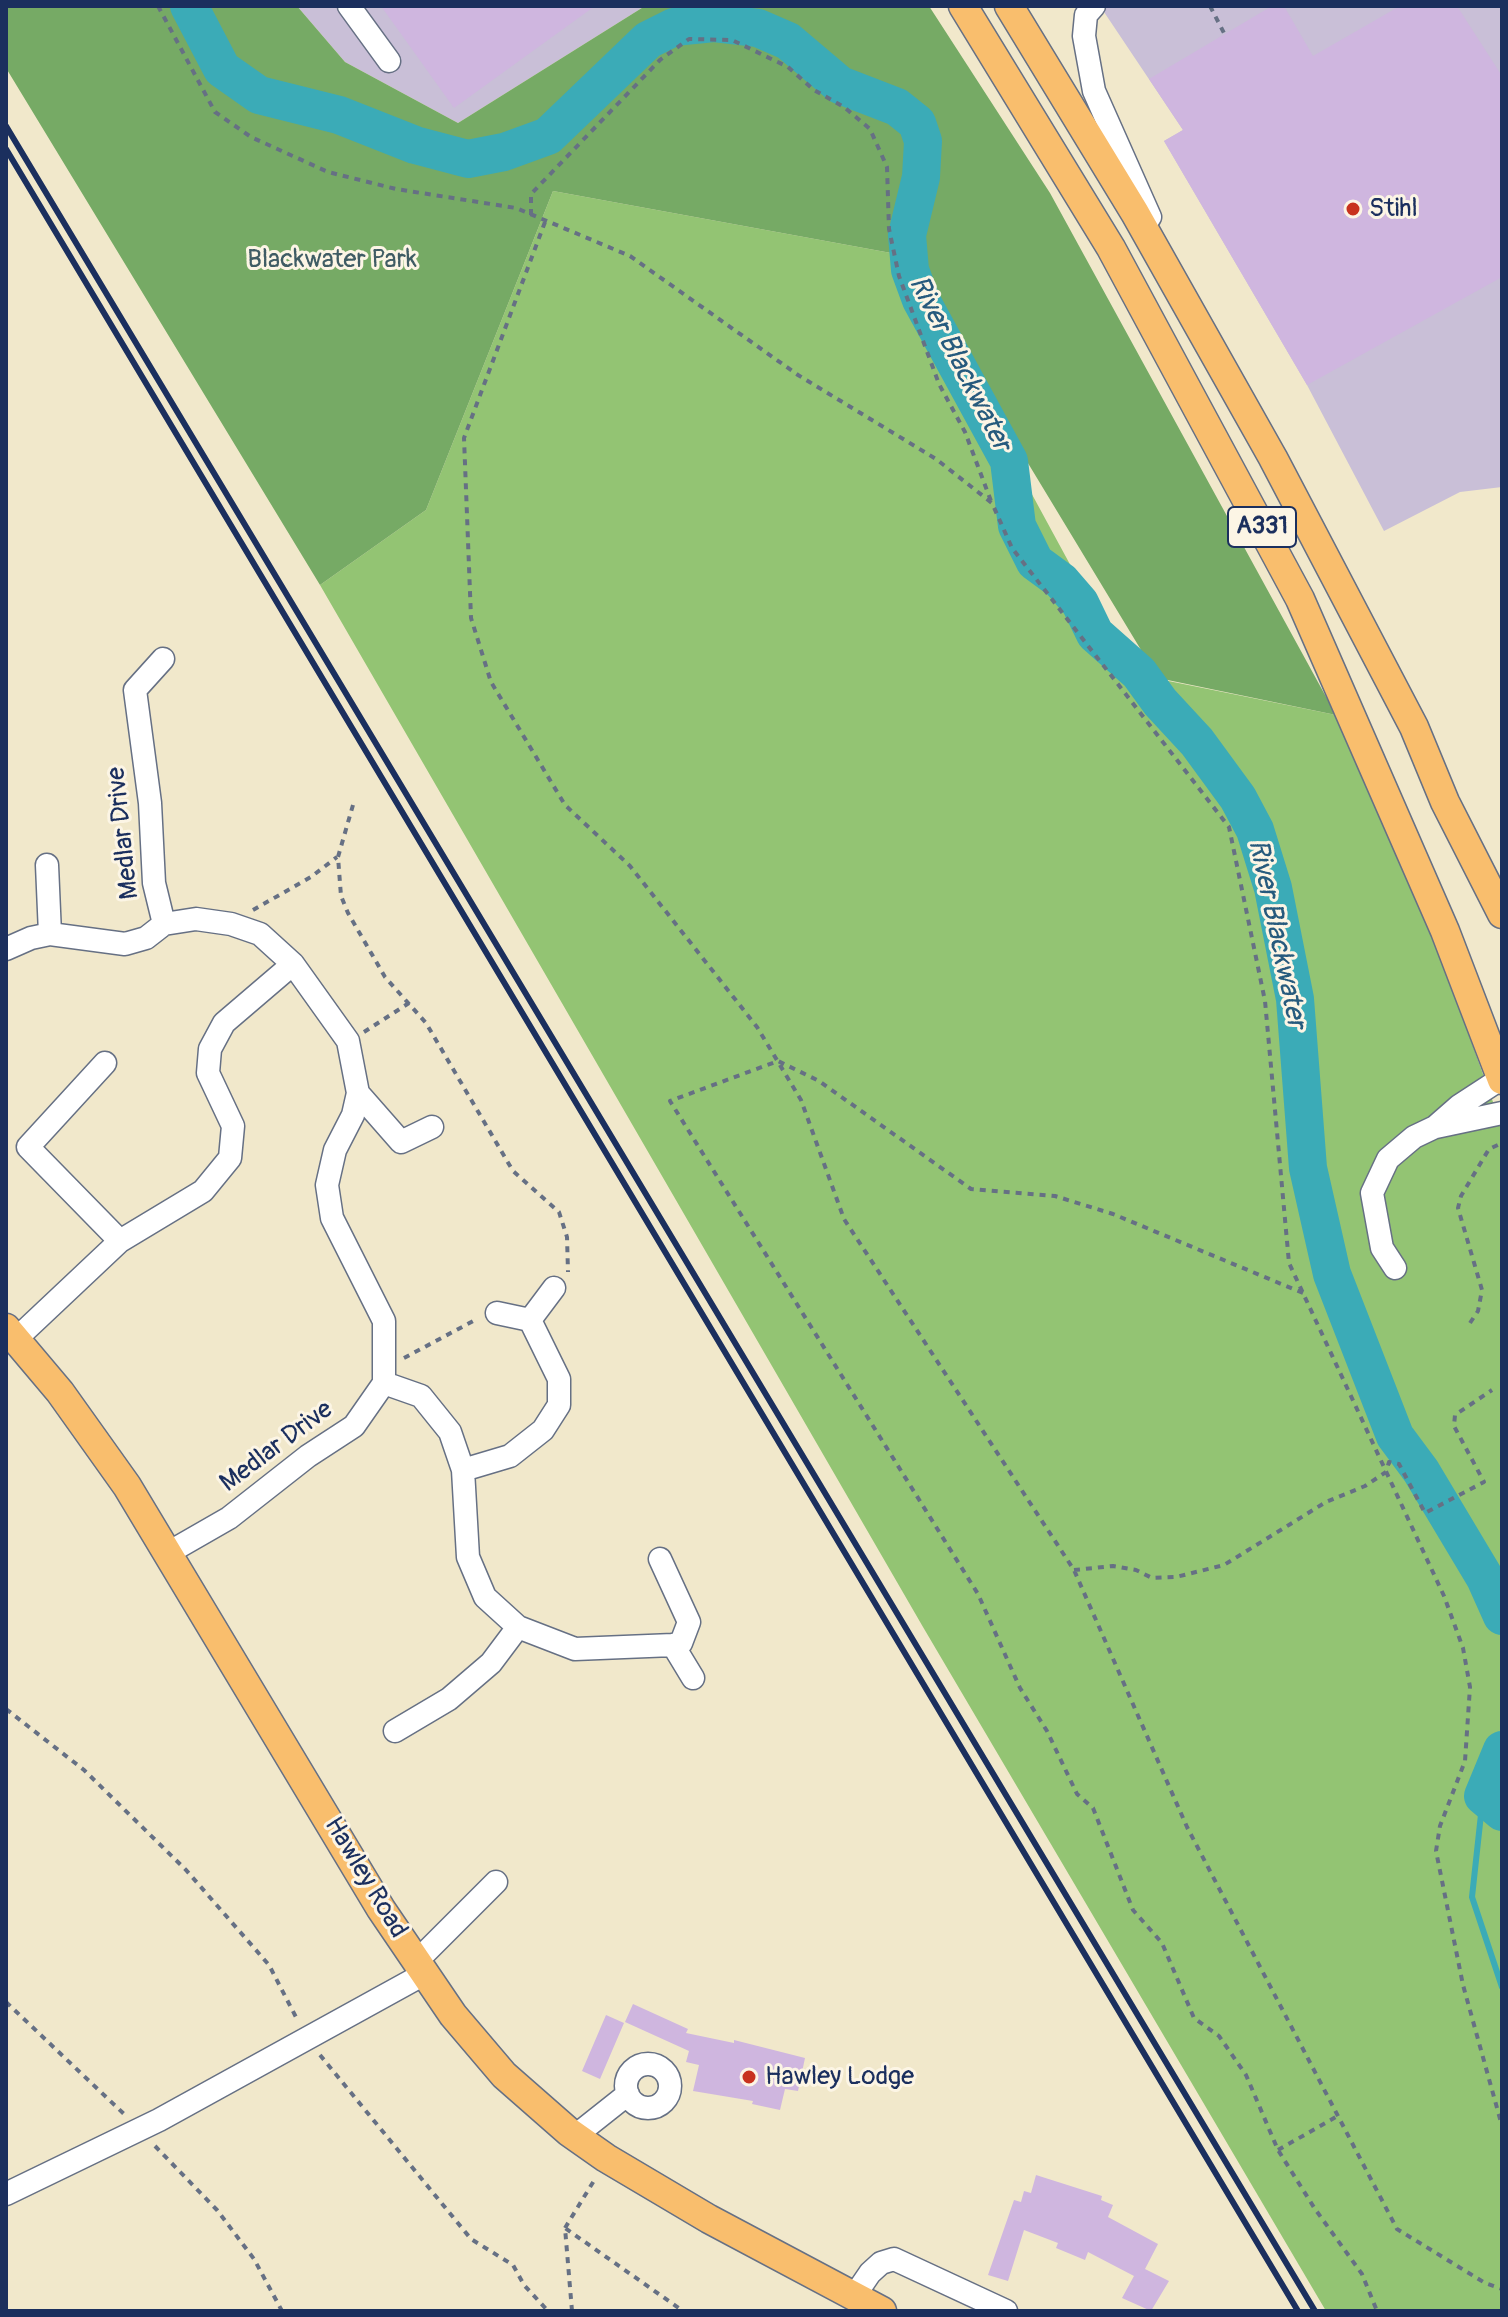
<!DOCTYPE html>
<style>
body{margin:0}
#map{position:relative;width:1508px;height:2317px;overflow:hidden;background:#f1e8cb;font-family:Pangolin,sans-serif}
canvas{display:block}
.frame{position:absolute;inset:0;border:8px solid #1b2f5e;pointer-events:none}
</style>
<div id="map">
<canvas width="1508" height="2317"></canvas>
<div class="frame"></div>
</div>
<script>
const ctx = document.querySelector('canvas').getContext('2d');
ctx.lineJoin = 'round';
function paint(path, color) {
  ctx.fillStyle = color;
  ctx.fill(path, 'evenodd');
}
function shape(rows) {
  const path = new Path2D();
  for (const r of rows) {
    if (r.length === 3) {
      path.moveTo(r[0] + r[2], r[1]);
      path.arc(r[0], r[1], r[2], 0, 2 * Math.PI);
      continue;
    }
    path.moveTo(r[0], r[1]);
    for (let i = 2; i < r.length; i += 2) path.lineTo(r[i], r[i + 1]);
  }
  return path;
}
function strokePath(path, color, width, dash) {
  ctx.strokeStyle = color;
  ctx.lineWidth = width;
  ctx.lineCap = dash ? 'butt' : 'round';
  ctx.setLineDash(dash || []);
  ctx.stroke(path);
}
function label(font, color, halo, rows, align = 'center') {
  ctx.font = font + ' Pangolin,sans-serif';
  ctx.lineWidth = 6;
  ctx.setLineDash([]);
  ctx.textBaseline = 'middle';
  ctx.strokeStyle = halo;
  ctx.fillStyle = color;
  for (const [text, x, y, turn = 0] of rows) {
    ctx.save();
    ctx.translate(x, y);
    ctx.rotate((+turn || 0) * Math.PI / 180);
    ctx.textAlign = isNaN(turn) ? turn : align;
    if (halo) ctx.strokeText(text, 0, 0);
    ctx.fillText(text, 0, 0);
    ctx.restore();
  }
}
const industrial = shape([
 [297,6,645,6,458,123,345,62],
 [1100,6,1502,6,1502,487,1460,492,1384,531,1307,385,1164,141,1183,130]
]);
const green = shape([
 [553,191,902,255,1129,673,1336,715,1434,938,1502,1127,1502,2311,1326,2311,923,1627,320,585,426,510]
]);
const forest = shape([
 [6,6,297,6,345,62,458,123,645,6,929,6,1050,193,1336,715,1158,678,902,255,553,191,426,510,320,585,6,68]
]);
const stream = shape([
 [1483,1796,1472,1897,1502,1987]
]);
const river = shape([
 [189,6,222,69,259,95,339,115,415,145,468,159,504,152,548,136,648,40,674,27,714,23,758,28,788,41,840,85,897,107,917,123,923,141,921,177,907,235,910,270,921,300,1009,461,1017,526,1035,562,1061,581,1080,603,1095,634,1139,673,1160,702,1197,742,1238,798,1255,830,1273,888,1295,999,1308,1168,1332,1274,1395,1436,1421,1471,1485,1578,1502,1616],
 [1502,1750,1483,1796,1502,1812]
]);
const building = shape([
 [381,6,595,6,454,108],
 [1272,6,1284,6,1313,56,1400,6,1457,6,1502,76,1502,277,1307,385,1164,141,1183,130,1149,79],
 [633,2004,688,2029,686,2033,734,2043,734,2040,805,2058,798,2091,785,2089,780,2110,752,2104,753,2101,693,2091,699,2065,686,2062,689,2051,625,2022],
 [606,2015,624,2023,600,2079,582,2071],
 [1036,2175,1102,2196,1101,2200,1113,2205,1108,2217,1158,2244,1145,2269,1169,2281,1151,2311,1122,2298,1134,2276,1088,2252,1085,2260,1056,2248,1058,2243,1024,2230,1008,2281,988,2275,1014,2200,1021,2202,1024,2191,1031,2193]
]);
const path = shape([
 [158,6,215,112,251,137,328,172,396,189,516,208,630,256,798,375,936,459,992,503,1012,548,1229,827,1265,1001,1289,1263,1444,1596,1463,1648,1470,1687,1465,1761,1440,1826,1436,1851,1463,1985,1502,2126],
 [1210,6,1224,33],
 [531,215,531,194,660,60,689,39,732,40,788,67,814,90,844,107,870,129,887,167,889,229,899,276,939,384,965,432,991,501],
 [545,222,464,438,471,618,491,682,565,805,630,866,757,1027,801,1100,844,1219,1074,1570,1187,1827,1397,2229,1485,2283,1502,2289],
 [353,805,338,857,341,896,348,913,385,977,426,1023,513,1171,559,1212,567,1237,568,1272],
 [253,910,311,877,337,857],
 [364,1032,409,1003],
 [1303,1293,1113,1214,1055,1196,971,1189,819,1081,778,1061,670,1101,978,1594,1020,1688,1047,1731,1077,1794,1093,1808,1133,1910,1162,1943,1194,2018,1219,2036,1246,2075,1278,2150,1315,2209,1362,2274,1377,2311],
 [1470,1323,1478,1311,1482,1290,1458,1208,1461,1196,1489,1149,1502,1143],
 [404,1358,477,1319],
 [1074,1570,1113,1566,1136,1570,1152,1578,1176,1577,1224,1565,1326,1502,1365,1486,1386,1472,1389,1462,1399,1464,1425,1513,1484,1482,1454,1426,1455,1415,1492,1390],
 [6,1709,84,1770,186,1870,269,1965,298,2021],
 [6,2002,124,2114],
 [320,2055,471,2239,513,2265,524,2285,548,2311],
 [155,2146,217,2210,254,2259,282,2311],
 [1278,2150,1336,2117],
 [565,2228,595,2179],
 [572,2311,565,2228,683,2311]
]);
const minor = shape([
 [349,6,389,61],
 [1094,6,1086,15,1084,36,1094,91,1150,217],
 [163,659,135,690,150,803,154,883,164,924],
 [47,865,50,934],
 [6,949,31,938,50,934,125,944,146,938,164,924,196,919,231,924,260,934,293,964,348,1041,358,1093,353,1115,335,1150,327,1185,332,1218,384,1321,384,1383,354,1426,308,1456,229,1518,168,1553],
 [105,1063,28,1147,120,1241],
 [358,1093,401,1142,432,1127],
 [1436,1127,1502,1113],
 [1395,1268,1382,1248,1372,1193,1388,1159,1414,1137,1435,1127,1459,1106,1502,1078],
 [497,1313,530,1320,554,1288],
 [16,1339,120,1241,203,1191,230,1158,233,1126,208,1073,210,1049,224,1023,293,964],
 [384,1383,421,1396,450,1432,463,1470,468,1557,485,1597,518,1627,575,1649,673,1645,693,1678],
 [463,1470,510,1456,543,1430,559,1405,559,1379,530,1320],
 [660,1559,689,1622,681,1643,673,1645],
 [395,1731,449,1699,491,1663,518,1627],
 [416,1962,496,1882],
 [648,2086,22],
 [575,2136,628,2094],
 [6,2194,159,2120,424,1974],
 [855,2295,870,2273,881,2263,894,2259,1006,2311]
]);
const major = shape([
 [963,6,1111,248,1300,599,1445,931,1502,1080],
 [1009,6,1135,213,1273,458,1414,727,1445,802,1502,914],
 [6,1328,60,1392,127,1486,381,1909,453,2015,504,2075,569,2132,606,2158,709,2219,882,2311]
]);
const rail = shape([
 [6,126,1315,2311],
 [6,149,1298,2311]
]);
const markers = [
 [1353,209,8,"#c8321e"],
 [749,2077,8,"#c8321e"]
];
const shields = [
 [1262,527,68]
];
const shieldNames = [
 ["A331",1262,527]
];
const poiNames = [
 ["Stihl",1369,209],
 ["Hawley Lodge",765,2077]
];
const parkNames = [
 ["Blackwater Park",332,260]
];
const streetNames = [
 ["Medlar Drive",124,833,-96],
 ["Medlar Drive",277,1447,-37],
 ["Hawley Road",365,1878,59]
];
const waterNames = [
 ["River Blackwater",959,364,63],
 ["River Blackwater",1276,934,78]
];
paint(industrial, '#c9bfd7');
paint(green, '#93c473');
paint(forest, '#76aa65');
strokePath(stream, '#3babb7', 6);
strokePath(river, '#3babb7', 38);
paint(building, '#cfb6df');
strokePath(minor, '#667084', 25);
strokePath(major, '#667084', 31);
strokePath(path, '#667084', 4, [6, 6]);
strokePath(minor, '#fff', 22);
strokePath(major, '#f9be6d', 28);
strokePath(rail, '#1b2f5e', 6);
for (const [x, y, r, color] of markers) {
  const dot = new Path2D();
  dot.arc(x, y, r, 0, 2 * Math.PI);
  ctx.fillStyle = color;
  ctx.fill(dot);
  strokePath(dot, '#fcf5e5', 3);
}
for (const [x, y, w] of shields) {
  const box = new Path2D();
  box.roundRect(x - w / 2, y - 20, w, 40, 6);
  ctx.fillStyle = '#fcf5e5';
  ctx.fill(box);
  strokePath(box, '#1b2f5e', 2);
}
label('bold 24px', '#1b2f5e', null, shieldNames);
label('26px', '#1b2f5e', '#fcf5e5', poiNames, 'left');
label('26px', '#3f5c64', '#fcf5e5', parkNames);
label('26px', '#1b2f5e', '#fcf5e5', streetNames);
label('italic 28px', '#265a7d', '#fcf5e5', waterNames);
</script>
